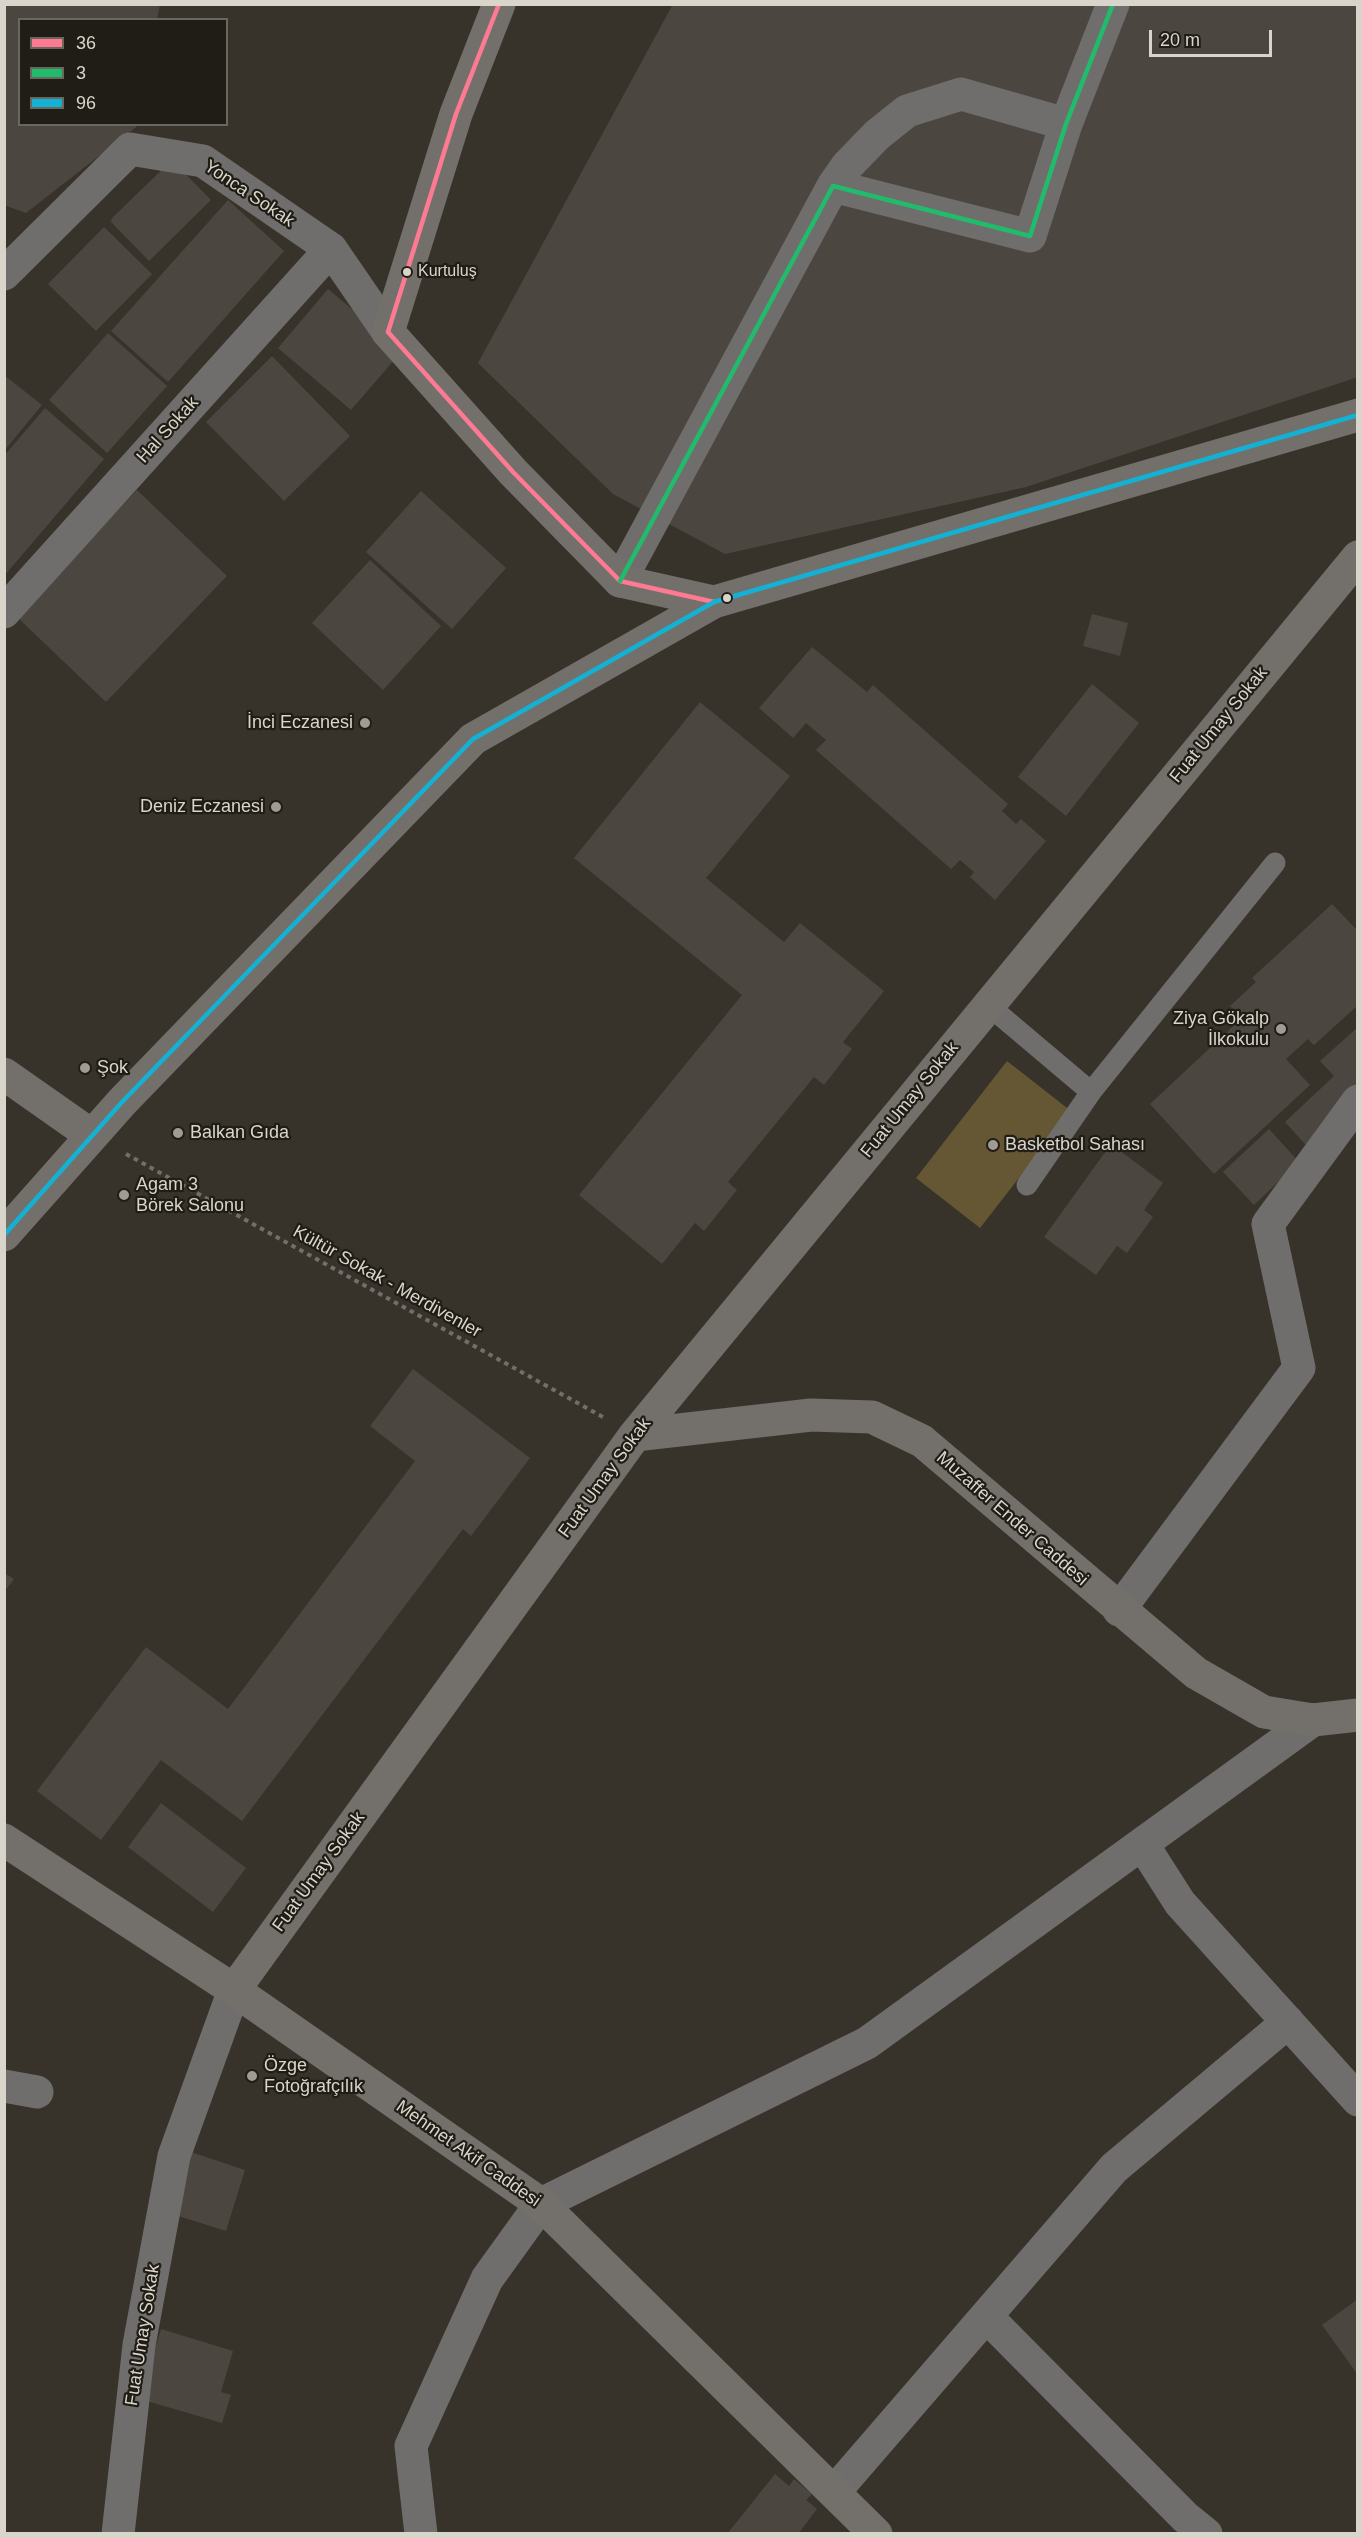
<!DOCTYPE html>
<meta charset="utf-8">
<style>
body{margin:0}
#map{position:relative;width:1362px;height:2538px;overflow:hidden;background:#37332b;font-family:Helvetica,sans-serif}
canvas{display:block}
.frame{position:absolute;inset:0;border:6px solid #d9d5cb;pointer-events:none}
.legend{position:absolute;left:18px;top:18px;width:210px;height:108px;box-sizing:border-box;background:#201d16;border:2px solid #6a675e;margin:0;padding:8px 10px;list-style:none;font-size:18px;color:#d9d5cb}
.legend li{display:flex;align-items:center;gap:12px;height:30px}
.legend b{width:30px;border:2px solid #6a675e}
.scale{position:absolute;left:1149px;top:30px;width:123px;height:27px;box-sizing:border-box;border:3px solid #d9d5cb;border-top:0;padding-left:8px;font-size:18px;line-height:21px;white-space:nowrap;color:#d9d5cb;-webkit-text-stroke:4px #201d16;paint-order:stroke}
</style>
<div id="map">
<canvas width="1362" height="2538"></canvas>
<div class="frame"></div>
<ul class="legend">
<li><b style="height:8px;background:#fe7a93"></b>36</li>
<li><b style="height:8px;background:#20bc6c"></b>3</li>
<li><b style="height:8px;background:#13b2d5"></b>96</li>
</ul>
<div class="scale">20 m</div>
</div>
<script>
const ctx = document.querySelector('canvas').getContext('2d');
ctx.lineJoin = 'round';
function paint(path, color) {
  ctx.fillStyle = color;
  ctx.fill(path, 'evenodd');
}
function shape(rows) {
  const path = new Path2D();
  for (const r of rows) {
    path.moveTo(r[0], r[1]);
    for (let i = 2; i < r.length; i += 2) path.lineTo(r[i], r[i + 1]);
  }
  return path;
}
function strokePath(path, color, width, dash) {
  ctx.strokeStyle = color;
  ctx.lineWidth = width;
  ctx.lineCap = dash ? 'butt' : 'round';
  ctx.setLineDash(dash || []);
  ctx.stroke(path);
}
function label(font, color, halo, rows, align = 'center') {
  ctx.font = font + ' Helvetica,sans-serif';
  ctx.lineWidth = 4.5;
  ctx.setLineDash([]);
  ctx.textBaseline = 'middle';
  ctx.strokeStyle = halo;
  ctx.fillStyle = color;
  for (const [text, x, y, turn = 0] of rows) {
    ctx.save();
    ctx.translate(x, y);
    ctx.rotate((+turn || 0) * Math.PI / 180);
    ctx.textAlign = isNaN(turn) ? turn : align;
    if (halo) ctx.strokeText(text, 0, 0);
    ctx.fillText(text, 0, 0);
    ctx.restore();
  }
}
const green = shape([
 [1007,1061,1071,1111,980,1228,916,1178]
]);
const building = shape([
 [4,4,160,4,157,20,20,20,20,124,140,124,26,213,4,205],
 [673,4,1358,4,1358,377,1026,487,725,554,613,494,478,363],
 [172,160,211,200,149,261,111,222,112,218],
 [228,200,284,251,168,382,111,331],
 [104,227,152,274,96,331,48,284],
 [328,289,402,351,351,410,278,348],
 [108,333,167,386,107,453,49,400],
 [272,356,350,436,284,501,206,422],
 [4,375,42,405,4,451],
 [45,408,104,459,4,576,4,456],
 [137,490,227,576,106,702,17,617],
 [421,491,506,568,452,629,366,552],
 [370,560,441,626,383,690,312,623],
 [1092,614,1128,623,1120,656,1083,646],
 [812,647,867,692,873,685,1008,804,1002,811,1016,824,1021,819,1046,841,995,900,970,877,974,872,960,860,951,869,816,750,826,740,806,723,793,738,759,708],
 [1092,684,1139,723,1066,816,1018,777],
 [700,702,790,776,706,878,784,942,800,923,884,991,843,1042,852,1049,824,1085,814,1077,728,1182,737,1190,704,1231,695,1223,662,1264,579,1195,742,995,574,858],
 [1332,904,1358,931,1358,1005,1314,1045,1308,1039,1286,1059,1310,1085,1214,1174,1150,1104,1242,1018,1230,1006,1256,982,1252,978],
 [1358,1027,1358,1112,1313,1153,1285,1122,1334,1076,1320,1061],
 [1269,1129,1299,1162,1254,1205,1223,1172],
 [1111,1144,1163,1183,1144,1210,1153,1217,1127,1253,1117,1246,1096,1275,1044,1237],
 [413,1369,530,1458,471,1536,463,1529,242,1821,161,1760,101,1840,37,1791,146,1647,228,1709,415,1461,370,1426],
 [4,1573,14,1579,4,1592],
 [161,1803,246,1868,213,1912,128,1847],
 [188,2151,245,2170,226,2231,169,2213],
 [1358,2299,1358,2375,1322,2325],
 [161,2329,233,2351,221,2392,231,2395,222,2423,140,2399],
 [775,2474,789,2486,794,2479,812,2494,806,2500,817,2509,798,2534,727,2534]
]);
const path = shape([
 [126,1154,603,1417]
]);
const lane = shape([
 [988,1005,1091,1092],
 [1027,1185,1091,1092,1275,863]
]);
const street = shape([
 [833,186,847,166,877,135,907,111,961,94,1066,124],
 [4,274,130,149,203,161,331,249,388,332],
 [620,581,833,186,1030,236,1066,124,1113,4],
 [4,612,331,249],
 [1119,1610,1299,1368,1268,1224,1358,1101],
 [1143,1845,1180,1903,1358,2100],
 [4,2086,37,2092],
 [987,2317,1185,2517,1206,2534],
 [835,2491,1114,2168,1288,2022],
 [118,2534,139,2345,174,2156,234,1990],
 [421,2534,411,2446,487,2279,541,2204,867,2043,1313,1720]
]);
const secondary = shape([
 [499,4,456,114,388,332,513,472,620,581,714,602],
 [4,1074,91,1135],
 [4,1235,122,1102,473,739,714,602,1358,415],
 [635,1435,811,1415,872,1417,922,1441,1196,1673,1264,1712,1313,1720,1358,1715],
 [4,1840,234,1990,541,2204,876,2534],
 [234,1990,635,1435,1358,557]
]);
const bus1 = shape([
 [499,4,456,114,388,332,513,472,620,581,714,602]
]);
const bus2 = shape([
 [620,581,833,186,1030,236,1066,124,1113,4]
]);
const bus3 = shape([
 [4,1235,122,1102,473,739,714,602,1358,415]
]);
const markers = [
 [407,272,5,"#d9d5cb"],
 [727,598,5,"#d9d5cb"],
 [365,723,6,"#a09c93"],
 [276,807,6,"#a09c93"],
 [1281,1029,6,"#a09c93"],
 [85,1068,6,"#a09c93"],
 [178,1133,6,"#a09c93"],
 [993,1145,6,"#a09c93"],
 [124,1195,6,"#a09c93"],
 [252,2076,6,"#a09c93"]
];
const busNames = [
 ["Kurtuluş",418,272]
];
const streetNames = [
 ["Yonca Sokak",249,194,34],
 ["Hal Sokak",168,430,-48],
 ["Fuat Umay Sokak",1219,725,-51],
 ["Fuat Umay Sokak",910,1100,-51],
 ["Kültür Sokak - Merdivenler",387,1282,29],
 ["Fuat Umay Sokak",605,1478,-54],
 ["Muzaffer Ender Caddesi",1012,1519,41],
 ["Fuat Umay Sokak",319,1872,-54],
 ["Mehmet Akif Caddesi",468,2154,35],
 ["Fuat Umay Sokak",143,2335,-81]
];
const poiNames = [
 ["İnci Eczanesi",353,723,"right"],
 ["Deniz Eczanesi",264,807,"right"],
 ["Ziya Gökalp",1269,1019,"right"],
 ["İlkokulu",1269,1040,"right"],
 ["Şok",97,1068],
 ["Balkan Gıda",190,1133],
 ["Basketbol Sahası",1005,1145],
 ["Agam 3",136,1185],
 ["Börek Salonu",136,1206],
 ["Özge",264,2066],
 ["Fotoğrafçılık",264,2087]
];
paint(green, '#655634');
paint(building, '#4b4740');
strokePath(path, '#716e6b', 4, [4.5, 4.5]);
strokePath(lane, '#706e6c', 21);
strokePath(street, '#706e6c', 33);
strokePath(secondary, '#73706c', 33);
strokePath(bus1, '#fe7a93', 4.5);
strokePath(bus2, '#20bc6c', 4.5);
strokePath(bus3, '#13b2d5', 4.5);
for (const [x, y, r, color] of markers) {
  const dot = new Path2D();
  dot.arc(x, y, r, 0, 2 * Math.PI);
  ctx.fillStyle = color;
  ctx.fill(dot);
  strokePath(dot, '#201d16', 2);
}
label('16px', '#d9d5cb', '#201d16', busNames, 'left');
label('18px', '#d9d5cb', '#201d16', streetNames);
label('18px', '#d9d5cb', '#201d16', poiNames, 'left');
</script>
